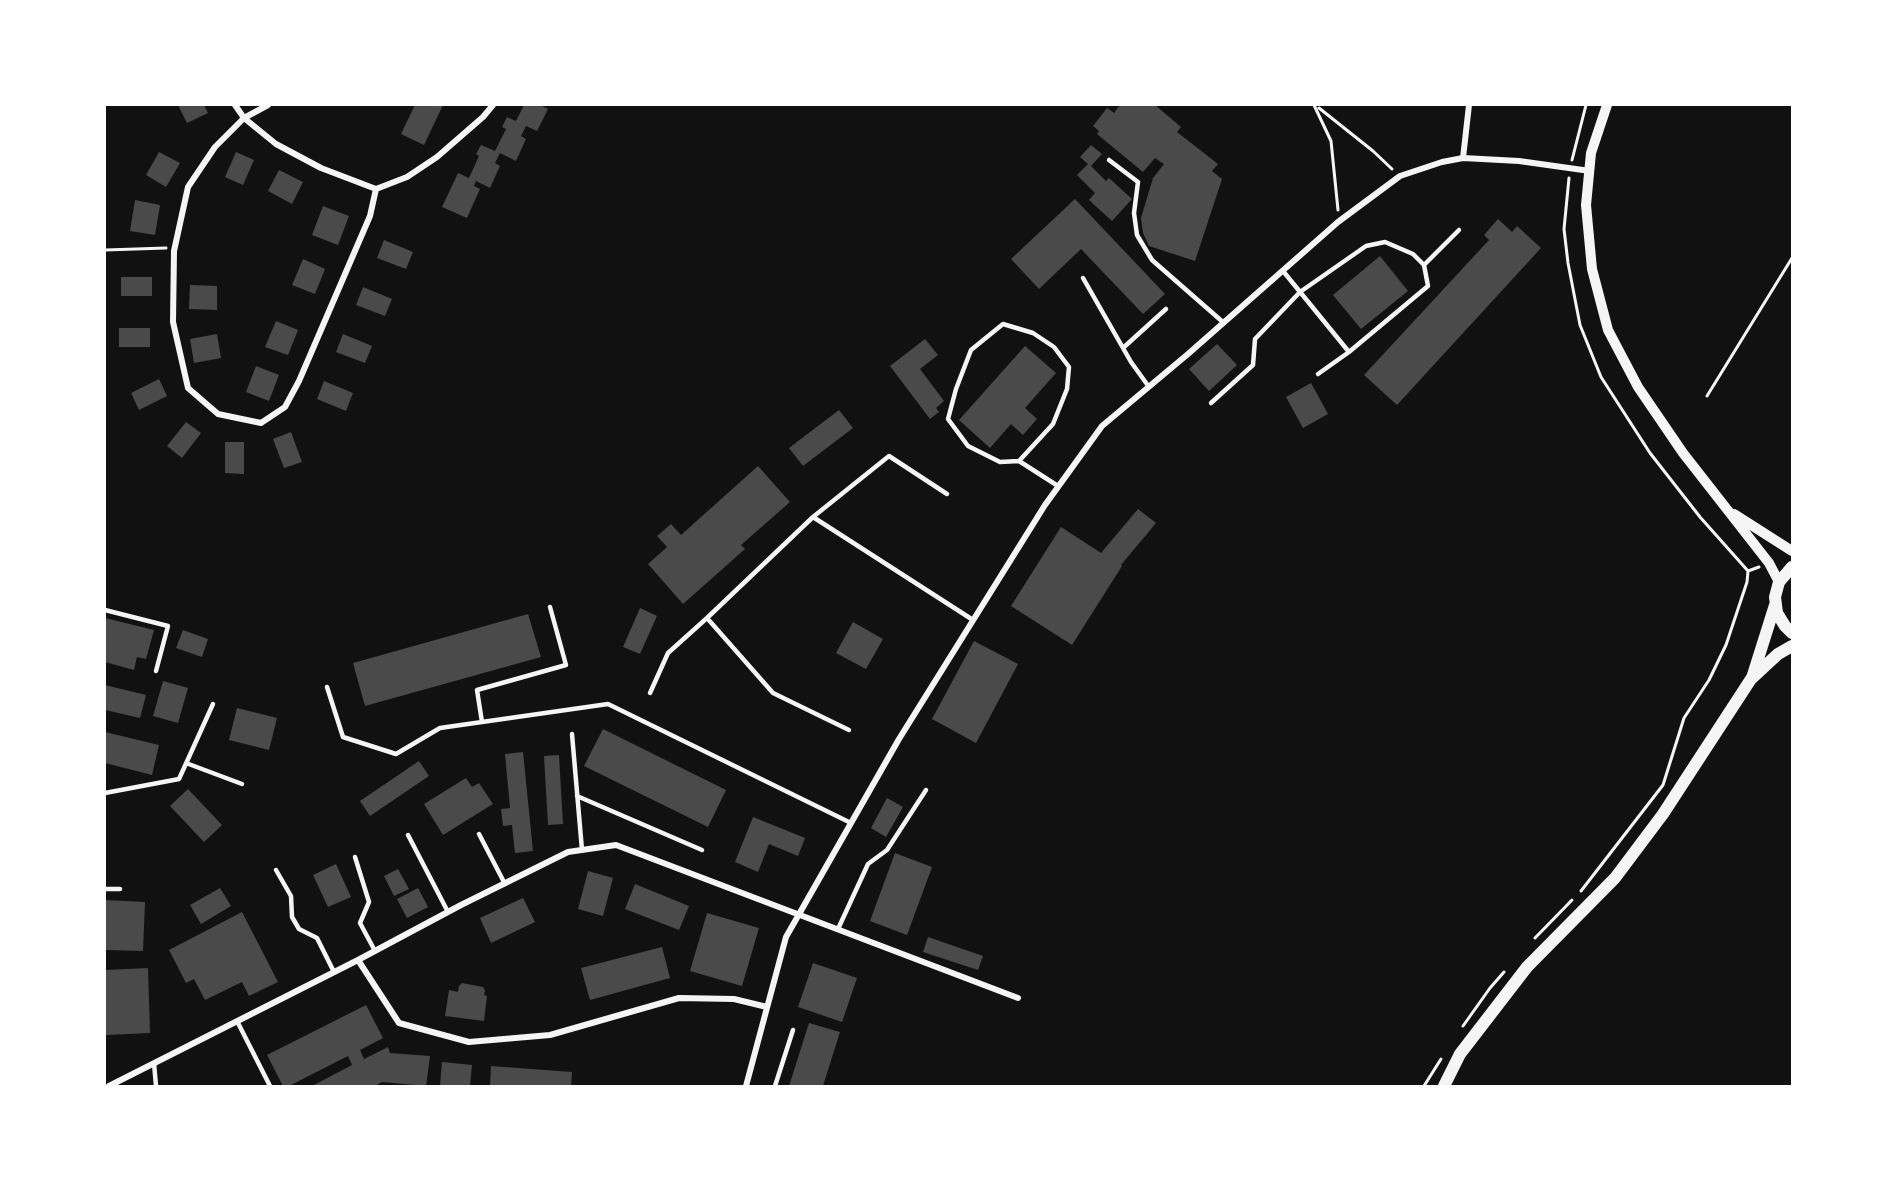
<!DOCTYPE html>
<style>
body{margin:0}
#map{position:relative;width:1897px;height:1191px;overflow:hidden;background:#111;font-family:"Fira Sans Condensed",sans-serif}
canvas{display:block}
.frame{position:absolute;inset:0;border:106px solid #fff;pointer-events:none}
</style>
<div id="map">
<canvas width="1897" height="1191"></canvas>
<div class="frame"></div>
</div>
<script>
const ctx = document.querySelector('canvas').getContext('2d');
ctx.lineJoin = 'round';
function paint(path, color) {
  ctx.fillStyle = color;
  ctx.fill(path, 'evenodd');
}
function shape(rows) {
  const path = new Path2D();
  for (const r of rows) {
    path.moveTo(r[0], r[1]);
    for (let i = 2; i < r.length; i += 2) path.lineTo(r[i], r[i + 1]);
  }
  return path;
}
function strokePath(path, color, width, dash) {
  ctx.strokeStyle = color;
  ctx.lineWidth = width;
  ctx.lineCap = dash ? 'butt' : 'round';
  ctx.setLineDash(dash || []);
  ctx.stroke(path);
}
const building = shape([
 [178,105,204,105,208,113,187,123],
 [415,105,443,105,424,145,401,134],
 [524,105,543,105,542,106,548,109,537,131,526,126,521,136,526,139,516,161,500,153,495,163,500,166,490,188,476,181,474,186,480,189,467,218,442,207,458,173,469,178,479,156,476,154,481,145,495,151,506,129,502,127,507,117,516,121],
 [1120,105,1155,105,1181,127,1177,132,1218,164,1212,171,1222,179,1195,261,1149,246,1143,233,1141,218,1153,178,1164,164,1155,158,1143,172,1097,134,1099,131,1093,126,1107,108,1114,113],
 [1091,145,1102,154,1091,166,1106,181,1109,178,1132,199,1112,221,1089,200,1095,193,1077,175,1088,164,1080,157],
 [159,152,180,163,166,187,146,175],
 [236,152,254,160,243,185,225,177],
 [279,170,303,182,292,204,268,191],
 [1075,199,1165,294,1143,314,1081,249,1039,289,1011,259],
 [135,200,160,205,155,235,130,231],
 [323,206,349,216,338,245,312,235],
 [1498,219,1512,232,1517,226,1541,248,1397,405,1364,375,1489,240,1484,235],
 [384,240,413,252,406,269,377,258],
 [1380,256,1408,291,1361,329,1333,295],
 [303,259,325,269,315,294,292,285],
 [121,277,152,277,152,296,121,296],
 [190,285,217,286,217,310,189,309],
 [363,287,392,299,385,316,356,305],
 [276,321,298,330,288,355,265,347],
 [119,328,150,328,150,347,119,347],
 [217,334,221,358,194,363,190,339],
 [343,334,372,346,365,363,336,352],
 [925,339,938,355,920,369,944,401,936,408,939,412,930,419,890,366],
 [1217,344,1237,365,1209,391,1189,369],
 [1025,346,1056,373,1025,408,1037,419,1023,435,1011,424,990,448,959,420],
 [256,366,279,375,269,401,246,392],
 [159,379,167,396,139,410,131,393],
 [324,381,353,393,346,411,317,399],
 [1311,383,1328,414,1303,428,1286,397],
 [839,410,853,428,803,466,789,448],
 [186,422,201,433,182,458,167,446],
 [291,432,302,462,284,468,273,439],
 [225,442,244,442,244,474,225,473],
 [758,466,790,502,741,545,745,549,683,604,648,564,667,547,657,536,671,524,681,535],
 [1138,509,1156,523,1121,565,1122,566,1072,645,1011,606,1061,527,1101,553],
 [640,608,657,616,640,654,623,647],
 [528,614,541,657,365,706,353,663],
 [105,618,154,630,146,659,137,657,134,670,105,662],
 [853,622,883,639,866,669,836,653],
 [183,630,208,639,202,657,176,648],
 [974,641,1018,664,976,743,932,719],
 [163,681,188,688,178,723,153,716],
 [105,685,146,695,140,718,105,710],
 [237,708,277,718,269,750,229,740],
 [603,729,726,790,708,827,584,766],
 [105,732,159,745,152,775,105,763],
 [523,752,533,851,515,853,512,825,503,826,501,809,510,808,505,754],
 [559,755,563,824,548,825,544,756],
 [419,761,429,776,370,816,360,801],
 [466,778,472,787,479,783,493,804,443,835,424,804],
 [188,789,222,825,204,842,170,806],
 [887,798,903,807,886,837,871,828],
 [753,817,805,838,798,856,769,844,758,872,735,862],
 [895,853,932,867,907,935,870,921],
 [336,864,351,897,328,907,313,875],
 [398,869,409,889,394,896,384,876],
 [588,871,613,878,603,916,578,909],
 [635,884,689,906,679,930,625,909],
 [220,888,231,906,201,924,190,905],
 [418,888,428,907,407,918,397,899],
 [523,898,535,922,491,943,480,918],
 [105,900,145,902,143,951,105,950],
 [242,912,278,982,249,996,242,982,205,1000,194,979,186,983,169,950],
 [707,913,759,928,742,986,690,971],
 [928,937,983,956,978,970,923,952],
 [662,947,670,978,590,1000,581,968],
 [813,963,857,978,842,1022,798,1007],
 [148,968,150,1033,106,1035,105,970],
 [462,983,483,987,485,990,484,995,487,996,484,1021,445,1016,449,990,458,992,459,986],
 [366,1005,383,1038,360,1050,364,1059,388,1047,390,1053,430,1056,426,1086,382,1082,375,1086,312,1086,352,1065,348,1056,289,1086,283,1086,267,1055],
 [809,1023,840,1032,823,1086,789,1086],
 [442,1062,472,1065,470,1086,440,1086],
 [491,1066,572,1072,571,1086,490,1086]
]);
const path = shape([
 [1314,105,1331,141,1338,210],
 [1319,108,1373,151,1392,169],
 [1572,160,1586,105],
 [1569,178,1564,229,1568,263,1580,325,1601,377,1650,453,1700,517,1748,571],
 [105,250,166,248],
 [1707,396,1792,258],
 [1581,891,1663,785,1684,718,1709,680,1726,645,1747,582,1748,571,1759,567],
 [1535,938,1572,900],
 [1463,1026,1490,988,1504,972],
 [1424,1086,1441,1059]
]);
const service = shape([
 [1109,160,1138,182,1134,213,1137,235,1152,260,1224,323],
 [1283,271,1349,352,1318,374],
 [1083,278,1131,362,1149,387],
 [1123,348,1166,309],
 [1349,352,1428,286,1424,265],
 [1211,403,1253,365,1255,339,1300,292,1366,246,1385,242,1413,254,1424,265,1459,230],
 [1019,461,1000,462,968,446,948,419,956,389,971,350,1003,324,1033,333,1054,347,1069,367,1067,389,1053,424,1019,461,1058,486],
 [813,517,973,620],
 [105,610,168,626,156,671],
 [327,687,343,737,396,754,440,728,608,704,851,823],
 [650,693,668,653,707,618],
 [482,722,477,690,566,665,550,607],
 [849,730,773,693,707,618,813,517,889,456,947,494],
 [572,734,582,850],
 [186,763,242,784],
 [105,793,179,779,213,704],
 [577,796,702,850],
 [479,834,505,884],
 [408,835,448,912],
 [355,857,369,902,360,923,375,951],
 [276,870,291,896,292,917,299,929,317,938,334,972],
 [105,889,120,889],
 [838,929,868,864,887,850,926,790],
 [237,1021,270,1086],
 [154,1063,156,1086],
 [775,1086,793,1030]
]);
const minor = shape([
 [235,105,244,118,276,144,321,168,376,189],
 [268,105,244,118,215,147,188,187,174,251,173,322,188,388,218,414,261,423,285,407,299,381,370,216,376,189],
 [1463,158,1469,105],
 [376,189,407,177,437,157,483,117,493,105],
 [358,960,399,1023,469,1042,550,1035,679,998,734,999,767,1007],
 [109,1086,358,960,461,905,568,852,616,845,1018,998],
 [746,1086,786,937,899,739,1045,505,1102,426,1188,354,1338,222,1400,176,1442,162,1463,158,1519,161,1590,171]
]);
const tertiary = shape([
 [1607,105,1591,153,1586,205,1592,269,1608,330,1638,387,1683,453,1769,563,1779,582],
 [1734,514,1792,551]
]);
const secondary = shape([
 [1792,567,1779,582,1775,597,1777,613,1785,626,1792,633],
 [1752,678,1775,605],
 [1444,1086,1460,1054,1527,967,1615,878,1663,814,1751,679,1778,654,1792,646]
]);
paint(building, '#4a4a4a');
strokePath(path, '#f5f5f5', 3);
strokePath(service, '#f5f5f5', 4.5);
strokePath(minor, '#f5f5f5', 6);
strokePath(tertiary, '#f5f5f5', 10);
strokePath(secondary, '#f5f5f5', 12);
</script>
